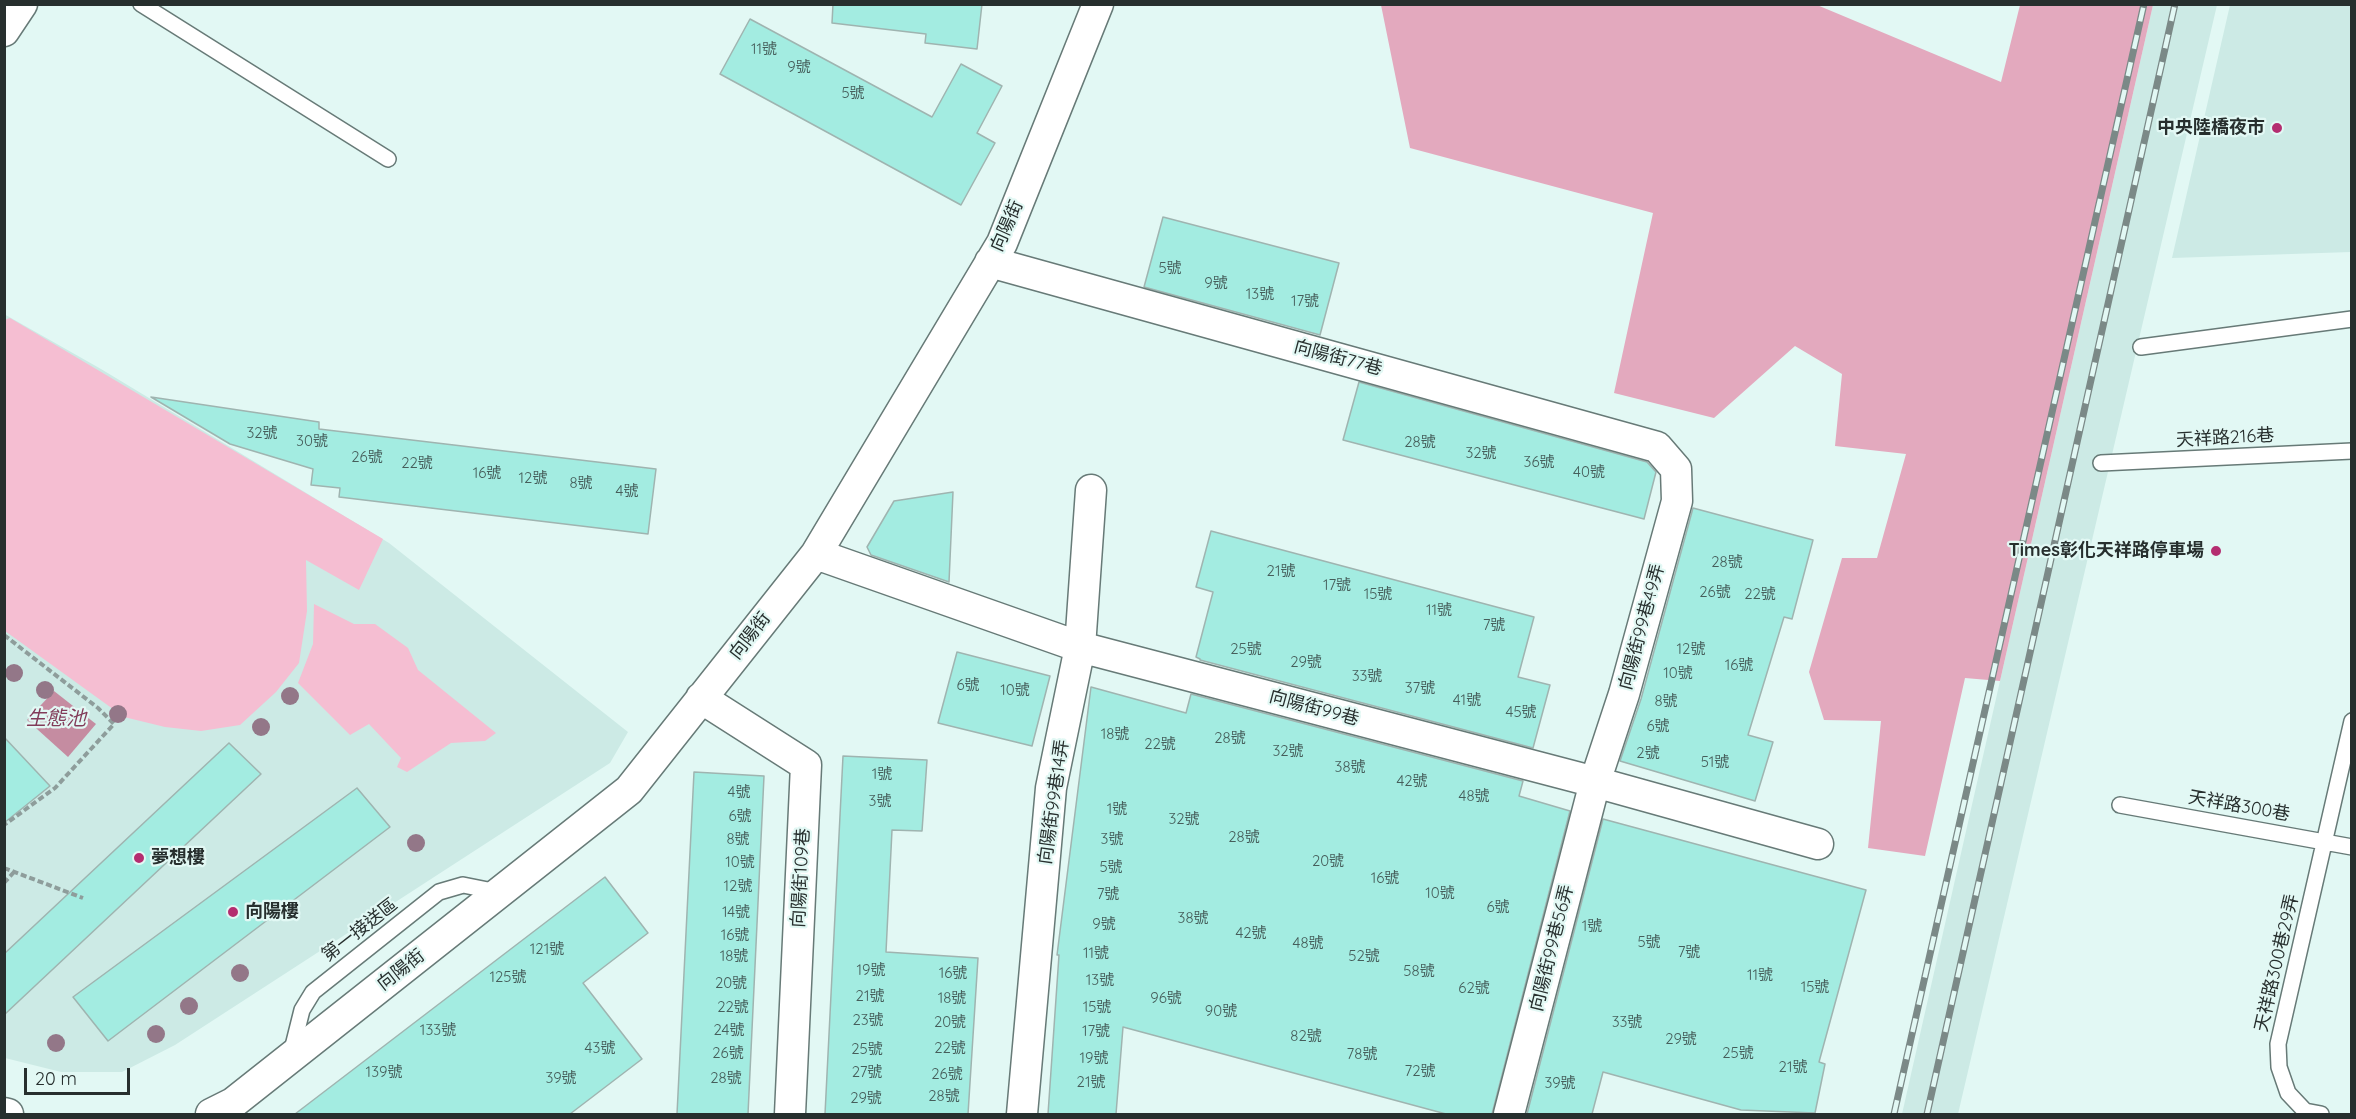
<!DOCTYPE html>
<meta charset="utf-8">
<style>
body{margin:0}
#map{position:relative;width:2356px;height:1119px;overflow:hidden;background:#e2f8f4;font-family:Quicksand,sans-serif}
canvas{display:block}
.frame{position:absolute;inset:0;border:6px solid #272f2e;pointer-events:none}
.scale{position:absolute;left:24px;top:1068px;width:106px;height:27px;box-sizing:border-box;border:3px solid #272f2e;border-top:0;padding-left:8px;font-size:18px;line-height:21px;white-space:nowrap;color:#272f2e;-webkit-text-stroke:4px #e2f8f4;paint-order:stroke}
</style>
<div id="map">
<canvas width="2356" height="1119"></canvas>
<div class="frame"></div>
<div class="scale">20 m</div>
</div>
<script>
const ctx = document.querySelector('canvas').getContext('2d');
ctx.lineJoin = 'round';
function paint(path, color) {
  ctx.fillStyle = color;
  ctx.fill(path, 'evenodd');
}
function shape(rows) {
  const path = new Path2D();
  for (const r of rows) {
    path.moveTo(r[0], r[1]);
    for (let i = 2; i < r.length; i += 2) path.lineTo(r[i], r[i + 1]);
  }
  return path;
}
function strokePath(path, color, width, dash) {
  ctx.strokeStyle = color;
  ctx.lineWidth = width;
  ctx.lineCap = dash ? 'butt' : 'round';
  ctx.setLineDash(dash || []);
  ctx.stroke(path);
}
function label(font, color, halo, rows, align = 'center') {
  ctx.font = font + ' Quicksand,"Noto Sans TC",sans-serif';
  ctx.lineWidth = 4.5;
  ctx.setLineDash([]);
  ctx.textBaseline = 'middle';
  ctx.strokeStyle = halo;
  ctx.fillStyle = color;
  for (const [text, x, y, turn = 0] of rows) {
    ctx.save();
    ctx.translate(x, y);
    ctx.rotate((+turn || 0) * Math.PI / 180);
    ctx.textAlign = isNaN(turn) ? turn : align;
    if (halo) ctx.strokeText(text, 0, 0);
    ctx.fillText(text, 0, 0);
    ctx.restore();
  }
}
const built = shape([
 [2153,5,2217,5,1958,1114,1902,1114],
 [2230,5,2351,5,2351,252,2172,258],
 [4,314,101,369,389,543,628,732,610,763,175,1045,122,1072,61,1072,5,1058]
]);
const green = shape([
 [10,318,383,539,359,590,306,560,307,611,299,663,276,692,240,725,201,731,165,727,124,717,5,631,4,320],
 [314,604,354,624,375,624,408,648,418,670,496,733,485,741,451,743,407,772,397,767,401,758,369,724,350,735,298,683,313,644]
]);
const forest = shape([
 [1381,5,1817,5,2001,82,2020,5,2153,5,2000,681,1965,678,1925,856,1868,848,1881,721,1824,720,1809,672,1842,558,1877,558,1906,454,1835,446,1842,374,1795,346,1714,418,1614,393,1653,213,1410,148]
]);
const water = shape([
 [54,691,96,724,68,757,27,720]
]);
const building = shape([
 [833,4,982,4,977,49,925,43,926,34,832,23,833,4],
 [750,19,932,117,961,64,1002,86,977,133,995,143,961,205,720,74,750,19],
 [1163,217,1339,263,1320,335,1144,287,1163,217],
 [1359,382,1647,462,1656,472,1644,519,1343,440,1359,382],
 [151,397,319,422,319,429,656,469,648,534,339,497,340,488,311,485,313,469,230,444,151,397],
 [953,492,949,582,871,555,867,547,894,501,953,492],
 [1693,508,1813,540,1792,619,1784,617,1748,735,1773,742,1755,801,1620,761,1641,699,1693,508],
 [1211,531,1534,617,1518,677,1550,685,1533,748,1200,660,1200,659,1196,657,1213,592,1196,587,1211,531],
 [957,652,1050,676,1032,746,938,723,957,652],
 [1091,687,1186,713,1191,694,1523,781,1519,796,1570,811,1492,1114,1446,1114,1123,1027,1116,1114,1048,1114,1059,955,1057,955,1091,687],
 [4,737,50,786,4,823,4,737],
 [229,743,261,774,4,1015,4,954,229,743],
 [843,756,927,760,922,831,892,830,886,952,978,958,968,1114,825,1114,843,756],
 [694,772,764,776,748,1114,677,1114,694,772],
 [357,788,390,827,108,1041,73,997,357,788],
 [1603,819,1866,890,1819,1062,1825,1064,1815,1113,1741,1110,1603,1072,1592,1114,1527,1114,1603,819],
 [605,877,648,933,583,983,642,1059,570,1114,295,1114,605,877]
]);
const path = shape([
 [4,635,98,708,114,724,55,788,4,825],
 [4,868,83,898],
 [4,883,14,872]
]);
const lane = shape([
 [141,4,388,159],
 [2141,347,2352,319],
 [2101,463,2352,451],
 [2120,805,2352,847],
 [291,1054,302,1010,313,992,439,892,463,885,498,892],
 [2321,1114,2305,1111,2288,1093,2279,1067,2278,1044,2352,721]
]);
const street = shape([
 [4,31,22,4],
 [990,262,1657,447,1676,469,1677,501,1624,694,1595,782,1509,1114],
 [816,554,1080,647,1595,782,1818,844],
 [701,698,806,765,790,1114],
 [4,1113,8,1114],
 [211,1114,233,1103,629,790,816,554,1002,243,1098,4],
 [1022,1114,1051,788,1080,647,1091,490]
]);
const rail = shape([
 [1894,1114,2144,4],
 [1927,1114,2175,4]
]);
const trees = [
 [14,673],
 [45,690],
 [290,696],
 [118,714],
 [261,727],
 [416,843],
 [240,973],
 [189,1006],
 [156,1034],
 [56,1043]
];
const markers = [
 [2277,128,6,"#b42d70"],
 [2216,551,6,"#b42d70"],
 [139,858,6,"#b42d70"],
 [233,912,6,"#b42d70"]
];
const numberNames = [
 ["11號",764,49],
 ["9號",799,67],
 ["5號",853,93],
 ["5號",1170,268],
 ["9號",1216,283],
 ["13號",1260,294],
 ["17號",1305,301],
 ["32號",262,433],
 ["30號",312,441],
 ["28號",1420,442],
 ["32號",1481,453],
 ["26號",367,457],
 ["36號",1539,462],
 ["22號",417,463],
 ["40號",1589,472],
 ["16號",487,473],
 ["12號",533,478],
 ["8號",581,483],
 ["4號",627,491],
 ["28號",1727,562],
 ["21號",1281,571],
 ["17號",1337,585],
 ["26號",1715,592],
 ["15號",1378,594],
 ["22號",1760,594],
 ["11號",1439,610],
 ["7號",1494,625],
 ["25號",1246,649],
 ["12號",1691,649],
 ["29號",1306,662],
 ["16號",1739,665],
 ["10號",1678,673],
 ["33號",1367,676],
 ["6號",968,685],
 ["37號",1420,688],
 ["10號",1015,690],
 ["41號",1467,700],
 ["8號",1666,701],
 ["45號",1521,712],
 ["6號",1658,726],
 ["18號",1115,734],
 ["28號",1230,738],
 ["22號",1160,744],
 ["32號",1288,751],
 ["2號",1648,753],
 ["51號",1715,762],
 ["38號",1350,767],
 ["1號",882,774],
 ["42號",1412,781],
 ["4號",739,792],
 ["48號",1474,796],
 ["3號",880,801],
 ["1號",1117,809],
 ["6號",740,816],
 ["32號",1184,819],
 ["28號",1244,837],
 ["8號",738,839],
 ["3號",1112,839],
 ["20號",1328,861],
 ["10號",740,862],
 ["5號",1111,867],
 ["16號",1385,878],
 ["12號",738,886],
 ["10號",1440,893],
 ["7號",1108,894],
 ["6號",1498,907],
 ["14號",736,912],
 ["38號",1193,918],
 ["9號",1104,924],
 ["1號",1592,926],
 ["42號",1251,933],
 ["16號",735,935],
 ["5號",1649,942],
 ["48號",1308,943],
 ["121號",547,949],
 ["7號",1689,952],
 ["11號",1096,953],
 ["18號",734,956],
 ["52號",1364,956],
 ["19號",871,970],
 ["58號",1419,971],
 ["16號",953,973],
 ["11號",1760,975],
 ["125號",508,977],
 ["13號",1100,980],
 ["20號",731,983],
 ["15號",1815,987],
 ["62號",1474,988],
 ["21號",870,996],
 ["18號",952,998],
 ["96號",1166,998],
 ["22號",733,1007],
 ["15號",1097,1007],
 ["90號",1221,1011],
 ["23號",868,1020],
 ["20號",950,1022],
 ["33號",1627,1022],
 ["133號",438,1030],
 ["24號",729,1030],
 ["17號",1096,1031],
 ["82號",1306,1036],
 ["29號",1681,1039],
 ["43號",600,1048],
 ["22號",950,1048],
 ["25號",867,1049],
 ["26號",728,1053],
 ["25號",1738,1053],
 ["78號",1362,1054],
 ["19號",1094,1058],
 ["21號",1793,1067],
 ["72號",1420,1071],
 ["139號",384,1072],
 ["27號",867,1072],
 ["26號",947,1074],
 ["39號",561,1078],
 ["28號",726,1078],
 ["21號",1091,1082],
 ["39號",1560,1083],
 ["28號",944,1096],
 ["29號",866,1098]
];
const poiNames = [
 ["中央陸橋夜市",2265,128],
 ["Times彰化天祥路停車場",2204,551],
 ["夢想樓",151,858,"left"],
 ["向陽樓",245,912,"left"]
];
const streetNames = [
 ["向陽街",1007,226,-66],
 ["向陽街77巷",1338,358,15],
 ["天祥路216巷",2225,438,-3],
 ["向陽街99巷49弄",1642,627,-75],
 ["向陽街",750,636,-52],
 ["向陽街99巷",1314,708,15],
 ["向陽街99巷14弄",1054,802,-82],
 ["天祥路300巷",2239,806,10],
 ["向陽街109巷",801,878,-87],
 ["第一接送區",360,930,-38],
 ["向陽街99巷56弄",1552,948,-76],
 ["天祥路300巷29弄",2277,963,-77],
 ["向陽街",401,970,-38]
];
const waterNames = [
 ["生態池",56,719]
];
paint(built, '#cceae5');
paint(green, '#f5bed2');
paint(forest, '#e3a9be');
paint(water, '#c58ca1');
paint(building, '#a3ece1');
strokePath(building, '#9fb4b0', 1.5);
strokePath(lane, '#677a77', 18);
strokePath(street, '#677a77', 33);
strokePath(path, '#8e9d9b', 4, [6, 3]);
strokePath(lane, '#fff', 15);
strokePath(street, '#fff', 30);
strokePath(rail, '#7b8987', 7);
strokePath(rail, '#e2f8f4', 4.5, [14]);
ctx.fillStyle = '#937788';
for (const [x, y] of trees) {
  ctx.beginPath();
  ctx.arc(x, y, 9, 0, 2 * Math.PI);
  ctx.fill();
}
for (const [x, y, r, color] of markers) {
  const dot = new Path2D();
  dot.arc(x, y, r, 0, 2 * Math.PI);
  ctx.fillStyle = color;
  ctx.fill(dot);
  strokePath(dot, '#e2f8f4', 2);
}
label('15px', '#465e5b', null, numberNames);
label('bold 18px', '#272f2e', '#e2f8f4', poiNames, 'right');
label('18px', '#272f2e', '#e2f8f4', streetNames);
label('italic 20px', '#823b59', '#e2f8f4', waterNames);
</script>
